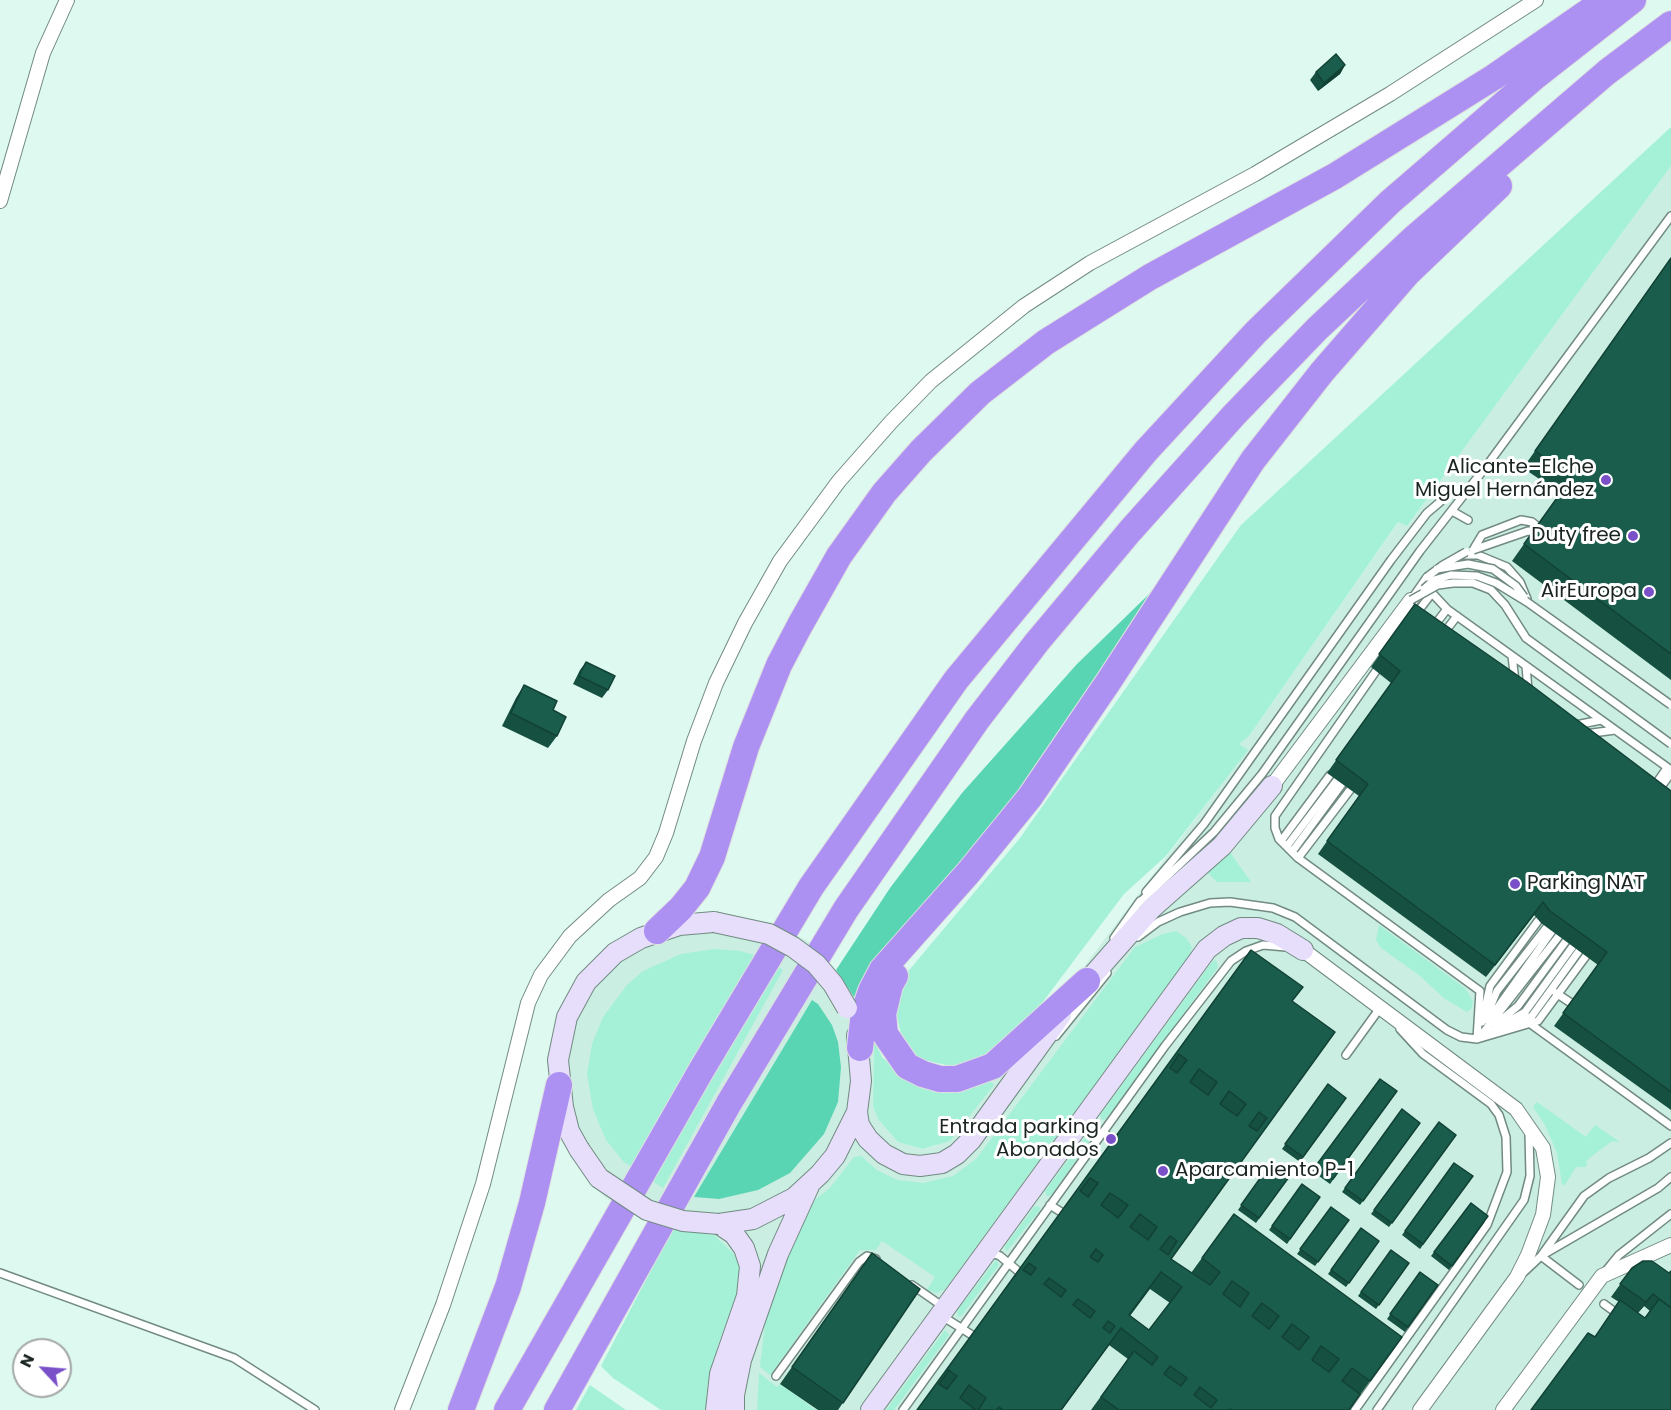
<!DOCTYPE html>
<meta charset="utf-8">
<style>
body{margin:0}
#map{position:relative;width:1671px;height:1410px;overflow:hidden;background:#def9f0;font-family:Poppins,sans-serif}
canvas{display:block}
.north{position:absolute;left:12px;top:1338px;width:60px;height:60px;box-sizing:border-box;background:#fff;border:2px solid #a3a7a6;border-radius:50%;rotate:296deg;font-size:16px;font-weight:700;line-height:24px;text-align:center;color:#1a2421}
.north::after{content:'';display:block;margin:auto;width:21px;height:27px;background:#7a50c9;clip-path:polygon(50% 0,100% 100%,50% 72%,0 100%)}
</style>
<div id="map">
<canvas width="1671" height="1410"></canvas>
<div class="north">N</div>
</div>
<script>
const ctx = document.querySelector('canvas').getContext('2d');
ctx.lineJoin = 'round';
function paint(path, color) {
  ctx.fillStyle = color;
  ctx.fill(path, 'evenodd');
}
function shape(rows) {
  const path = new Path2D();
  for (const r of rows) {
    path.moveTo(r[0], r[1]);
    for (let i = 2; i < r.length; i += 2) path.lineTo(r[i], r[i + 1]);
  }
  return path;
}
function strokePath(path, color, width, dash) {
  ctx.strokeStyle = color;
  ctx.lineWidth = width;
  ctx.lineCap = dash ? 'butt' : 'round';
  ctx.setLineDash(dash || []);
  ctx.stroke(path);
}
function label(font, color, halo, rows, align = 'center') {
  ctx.font = font + ' Poppins,sans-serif';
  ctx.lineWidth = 6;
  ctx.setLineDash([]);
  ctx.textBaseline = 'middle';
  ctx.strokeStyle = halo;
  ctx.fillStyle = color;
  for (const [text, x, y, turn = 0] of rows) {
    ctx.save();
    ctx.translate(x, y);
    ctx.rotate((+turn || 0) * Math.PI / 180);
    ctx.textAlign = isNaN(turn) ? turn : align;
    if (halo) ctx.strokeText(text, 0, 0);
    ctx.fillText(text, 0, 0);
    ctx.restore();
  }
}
const built = shape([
 [1671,166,1671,1410,706,1410,707,1387,718,1345,735,1255,714,1235,673,1228,625,1211,605,1197,584,1176,570,1149,564,1012,603,956,724,915,773,923,813,944,836,970,854,997,874,1038,873,1106,878,1119,898,1142,923,1149,936,1146,1038,1028,1247,750,1238,744,1249,736,1399,521,1407,526]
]);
const green = shape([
 [1671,127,1671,166,1407,526,1398,522,1249,736,1239,744,1248,750,1166,856,1124,894,1033,1015,1002,1046,975,1062,951,1066,923,1060,912,1053,904,1046,895,1009,905,975,1020,838,1241,525],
 [1229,851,1251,882,1217,882,1207,872],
 [1379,925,1466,989,1473,1002,1472,1008,1467,1012,1445,999,1419,975,1381,948,1376,940],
 [1176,931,1186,938,1192,947,1190,954,945,1289,937,1293,927,1290,935,1277,882,1241,876,1250,860,1250,770,1375,760,1367,766,1316,799,1227,816,1199,830,1188,854,1157,861,1156,877,1170,897,1180,924,1183,953,1176,976,1159,1135,947,1163,934],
 [714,949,740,951,758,956,783,970,663,1188,624,1162,606,1140,593,1109,587,1074,592,1044,603,1017,627,985,643,971,681,954],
 [1216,960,1218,967,1106,1119,1102,1120,1100,1115,1212,962],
 [874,1038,882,1057,898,1071,988,1078,994,1085,950,1141,923,1149,898,1142,878,1119,873,1106],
 [1537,1102,1586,1137,1595,1125,1620,1142,1612,1141,1587,1160,1586,1167,1576,1167,1565,1185,1562,1184,1557,1153,1545,1125,1533,1107],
 [1087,1135,1090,1134,1092,1138,1051,1195,1047,1196,1045,1191],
 [1035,1206,1040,1207,1040,1210,1006,1252,1005,1246],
 [673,1228,714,1235,735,1255,743,1276,718,1345,707,1387,706,1410,661,1410,613,1378,601,1366],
 [996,1260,999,1265,962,1315,958,1317,957,1311],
 [945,1330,949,1335,894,1410,886,1410],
 [759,1373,777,1387,780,1384,816,1410,757,1410],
 [590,1385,626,1410,576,1410]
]);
const forest = shape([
 [1178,566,1025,787,854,997,836,970,890,888,962,793,1077,664],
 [812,1000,818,1004,832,1025,838,1042,841,1067,838,1102,824,1134,790,1173,758,1190,719,1199,694,1197]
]);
const lane = shape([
 [1452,511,1468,520],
 [1461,555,1478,555,1507,567,1520,582,1527,599],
 [1411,600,1427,577],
 [1416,614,1432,593,1447,609,1671,770],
 [1434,626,1447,609],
 [1444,633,1457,616],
 [1512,656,1515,681],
 [1526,666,1528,690],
 [1376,671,1275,816,1275,828,1279,839,1298,858,1480,991,1477,1039],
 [1571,726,1601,720],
 [1585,734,1615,730],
 [1653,788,1667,768],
 [1658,791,1671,773],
 [1281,841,1330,775],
 [1287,846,1337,780],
 [1292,852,1342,784],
 [1298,858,1350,790],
 [1146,892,1204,824,1391,560,1427,513,1440,502],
 [1138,904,1214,832,1262,774,1420,551,1488,464,1671,216],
 [1138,937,1158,922,1180,912,1210,903,1230,902,1273,908,1295,917,1447,1030,1461,1037,1477,1039,1538,1021,1586,956],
 [1114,938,1140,901],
 [1556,993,1571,1003],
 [1486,1017,1497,991,1547,927],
 [1488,1021,1552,931],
 [1482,1022,1490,986,1538,921],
 [1496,1024,1518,1006,1566,941],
 [1532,1025,1671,1126],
 [1499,1030,1532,1016,1579,951],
 [1483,1033,1559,936],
 [1485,1035,1525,1012,1573,946],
 [1056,1036,1107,973],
 [1346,1055,1380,1008],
 [1103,1132,1111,1139],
 [1050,1205,1061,1212],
 [988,1257,995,1254,1000,1256,1018,1271],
 [1524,1272,1541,1256,1584,1196,1609,1178,1649,1158,1671,1143],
 [1605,1272,1619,1255,1671,1214],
 [0,1273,234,1358,315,1410],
 [912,1285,945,1308],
 [1579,1285,1541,1256,1658,1188,1671,1177],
 [1604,1304,1619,1315],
 [942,1316,972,1335],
 [776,1376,859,1262,867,1256,876,1259],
 [903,1410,1165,1046,1231,961,1246,951,1263,945,1286,947],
 [1355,1410,1487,1225,1507,1172,1506,1137,1499,1115,1491,1104,1423,1054,1400,1029],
 [1377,1410,1524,1200,1530,1176,1529,1133]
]);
const street = shape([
 [0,201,43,53,67,0],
 [1272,786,1411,600],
 [1303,950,1516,1109,1543,1148,1548,1177,1543,1215,1528,1255,1517,1277,1420,1410],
 [402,1410,443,1305,483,1184,528,1003,541,975,570,936,609,900,640,878,656,857,666,833,694,741,716,683,745,623,780,561,839,481,891,422,931,381,1024,306,1090,263,1255,174,1390,94,1536,0],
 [1503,1410,1602,1276,1671,1245]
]);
const secondary = shape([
 [1079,991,1152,908,1222,846,1272,786],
 [857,1035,861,1081,857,1112,859,1125,868,1139,884,1154,903,1164,920,1166,942,1163,957,1154,971,1140,1061,1015],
 [579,1149,569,1131,563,1107,558,1060,567,1017,586,982,615,953,641,938,679,925,714,922],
 [719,1224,753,1219,794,1198,820,1174,835,1156,857,1112],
 [716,1410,720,1374,747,1296,750,1266,744,1248,734,1234,719,1224],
 [734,1410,734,1395,741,1360,778,1254,809,1186],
 [871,1410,1207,949,1224,936,1241,928,1258,928,1277,934,1303,950]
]);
const highway = shape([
 [657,931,681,908,697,888,712,857,746,747,779,665,800,625,839,556,884,493,921,451,980,393,1046,342,1150,277,1335,176,1494,77,1605,0],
 [895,976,890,985,883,1014,885,1034,907,1066,923,1074,940,1079,957,1079,993,1066,1087,981],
 [860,1048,864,1012,871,991,882,970,969,872,1030,797,1109,681,1253,460,1322,372,1408,273,1499,186],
 [461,1410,508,1287,532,1203,559,1085],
 [507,1410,702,1069,811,887,956,680,1146,451,1256,332,1390,202,1536,76,1633,0],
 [557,1410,729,1103,846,909,977,720,1037,642,1130,531,1234,415,1317,329,1415,237,1607,72,1671,24]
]);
const laneBridge = shape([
 [1473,550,1482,535,1521,520,1532,522,1543,531],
 [1473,550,1528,531,1541,533],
 [1437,569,1468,564,1493,569,1516,586,1524,597],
 [1427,577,1443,565,1466,552],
 [1424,589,1434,580,1451,575,1477,576,1496,583,1527,602,1671,705],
 [1411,600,1438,585,1453,583,1473,583,1491,590,1505,605,1526,638,1671,744]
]);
const secondaryBridge = shape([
 [714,922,769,934,793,947,816,964,833,984,847,1008],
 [579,1149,599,1178,647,1210,683,1221,719,1224]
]);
const wall = shape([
 [1345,65,1340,74,1318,91,1310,80,1316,72],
 [1671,258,1671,680,1512,561,1560,493,1523,468],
 [1415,604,1671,791,1671,1110,1554,1026,1598,965,1541,923,1534,915,1486,977,1318,854,1359,796,1327,773,1391,683,1371,667],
 [586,662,608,690,602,698,573,684,580,670],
 [524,685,553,710,557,736,548,748,502,726,516,698],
 [1251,950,1293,1002,1335,1032,1171,1259,1191,1273,1234,1214,1390,1353,1349,1410,1091,1410,1128,1359,1109,1345,1062,1410,917,1410],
 [1150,1289,1170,1303,1149,1330,1130,1316],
 [1380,1079,1397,1091,1330,1184,1312,1171],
 [1328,1084,1346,1098,1300,1162,1282,1149],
 [1402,1109,1420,1123,1360,1205,1342,1192],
 [1439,1122,1456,1135,1389,1227,1371,1214],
 [1271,1163,1289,1177,1256,1223,1238,1210],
 [1454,1163,1473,1176,1420,1249,1402,1235],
 [1302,1184,1320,1197,1287,1244,1269,1230],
 [1471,1203,1488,1216,1449,1270,1431,1256],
 [1331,1207,1349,1220,1315,1266,1297,1254],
 [1361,1228,1379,1241,1346,1287,1328,1274],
 [1391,1250,1409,1263,1376,1309,1358,1296],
 [872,1253,920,1289,838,1410,818,1410,780,1384],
 [1632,1268,1669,1273,1671,1410,1595,1337,1619,1302,1611,1297],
 [1644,1306,1650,1311,1645,1318,1638,1313],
 [1420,1272,1438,1285,1405,1332,1387,1319]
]);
const shadedWall = shape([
 [1345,65,1340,74,1318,91,1324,83],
 [1543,902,1534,915,1486,977,1495,965],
 [1653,1294,1644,1306,1637,1314,1646,1302]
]);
const building = shape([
 [1336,54,1345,65,1324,83,1316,72,1336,54],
 [1671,258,1671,654,1524,544,1572,477,1535,451,1671,258],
 [1415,604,1527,682,1671,791,1671,1092,1563,1013,1607,952,1550,911,1543,902,1495,965,1327,841,1368,784,1336,760,1400,671,1379,654,1415,604],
 [586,662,615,676,608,690,579,676,586,662],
 [524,685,557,701,553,710,566,717,557,736,511,713,524,685],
 [1251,950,1303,987,1292,1001,1335,1032,1171,1259,1210,1285,1220,1272,1202,1258,1234,1214,1402,1337,1370,1381,1352,1368,1342,1381,1360,1394,1349,1410,1232,1410,1230,1409,1229,1410,1119,1410,1101,1397,1134,1351,1152,1365,1158,1357,1121,1328,1061,1410,1003,1410,999,1407,997,1410,978,1410,986,1398,969,1385,960,1398,976,1410,917,1410,947,1369,949,1370,939,1384,947,1389,957,1376,947,1369,1251,950],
 [1179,1054,1187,1060,1177,1073,1170,1068,1179,1054],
 [1199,1069,1217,1082,1208,1095,1190,1082,1199,1069],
 [1229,1091,1246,1104,1237,1116,1220,1104,1229,1091],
 [1259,1112,1267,1118,1257,1131,1249,1126,1259,1112],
 [1090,1178,1098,1183,1088,1197,1080,1191,1090,1178],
 [1110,1193,1128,1205,1118,1218,1101,1205,1110,1193],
 [1140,1214,1157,1227,1148,1240,1130,1227,1140,1214],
 [1170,1236,1177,1241,1168,1255,1160,1249,1170,1236],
 [1096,1249,1103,1255,1098,1262,1090,1257,1096,1249],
 [1029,1263,1036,1268,1031,1275,1023,1270,1029,1263],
 [1161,1272,1182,1287,1149,1330,1129,1315,1161,1272],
 [1049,1278,1066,1290,1061,1297,1044,1284,1049,1278],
 [1232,1281,1249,1293,1240,1307,1223,1294,1232,1281],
 [1078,1299,1095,1311,1090,1318,1073,1305,1078,1299],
 [1262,1303,1279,1316,1269,1329,1252,1316,1262,1303],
 [1108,1321,1115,1326,1110,1333,1103,1328,1108,1321],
 [1292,1324,1309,1337,1299,1350,1282,1337,1292,1324],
 [1321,1346,1339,1359,1329,1372,1312,1360,1321,1346],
 [1170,1366,1187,1378,1181,1386,1164,1374,1170,1366],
 [1200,1387,1217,1400,1211,1408,1194,1395,1200,1387],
 [1380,1079,1397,1091,1333,1179,1315,1167,1380,1079],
 [1328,1084,1346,1098,1303,1157,1285,1144,1328,1084],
 [1402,1109,1420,1123,1363,1201,1345,1188,1402,1109],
 [1439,1122,1456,1135,1392,1223,1374,1210,1439,1122],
 [1271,1163,1289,1177,1259,1218,1241,1205,1271,1163],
 [1454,1163,1473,1176,1423,1244,1405,1231,1454,1163],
 [1302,1184,1320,1197,1290,1239,1272,1226,1302,1184],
 [1471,1203,1488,1216,1452,1266,1434,1252,1471,1203],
 [1331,1207,1349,1220,1318,1262,1300,1249,1331,1207],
 [1361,1228,1379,1241,1349,1283,1331,1270,1361,1228],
 [1391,1250,1409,1263,1379,1305,1361,1292,1391,1250],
 [872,1253,920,1289,843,1403,792,1367,872,1253],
 [1643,1261,1652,1261,1669,1273,1671,1271,1671,1308,1653,1294,1646,1302,1620,1284,1632,1268,1643,1261],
 [1420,1272,1438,1285,1408,1327,1390,1314,1420,1272],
 [1659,1299,1671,1308,1671,1410,1531,1410,1588,1333,1595,1337,1620,1300,1645,1318,1659,1299]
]);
const markers = [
 [1606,480,6,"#7a50c9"],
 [1633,536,6,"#7a50c9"],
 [1649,592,6,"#7a50c9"],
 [1515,884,6,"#7a50c9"],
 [1111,1139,6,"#7a50c9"],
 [1163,1171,6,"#7a50c9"]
];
const poiNames = [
 ["Alicante–Elche",1594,468],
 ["Miguel Hernández",1594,491],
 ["Duty free",1621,536],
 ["AirEuropa",1637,592],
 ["Parking NAT",1527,884,"left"],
 ["Entrada parking",1099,1128],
 ["Abonados",1099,1151],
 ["Aparcamiento P-1",1175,1171,"left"]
];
paint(built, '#caeee1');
paint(green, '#a4f1d8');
paint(forest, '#5ad5b4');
strokePath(lane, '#728b82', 10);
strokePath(street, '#728b82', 16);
strokePath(secondary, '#728b82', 22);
strokePath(highway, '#dfe0e0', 28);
strokePath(lane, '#fff', 7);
strokePath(street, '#fff', 14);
strokePath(secondary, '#e6defb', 20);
strokePath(highway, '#ac90f2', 26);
strokePath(laneBridge, '#728b82', 10, []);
strokePath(secondaryBridge, '#728b82', 22, []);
strokePath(laneBridge, '#fff', 7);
strokePath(secondaryBridge, '#e6defb', 20);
paint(wall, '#165041');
paint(shadedWall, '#124135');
paint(building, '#1a5d4c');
strokePath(building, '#124135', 1.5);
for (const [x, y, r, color] of markers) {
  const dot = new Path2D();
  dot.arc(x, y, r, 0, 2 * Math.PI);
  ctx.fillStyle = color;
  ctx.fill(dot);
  strokePath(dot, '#fff', 2);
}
label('20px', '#1a2421', '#fff', poiNames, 'right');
</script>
